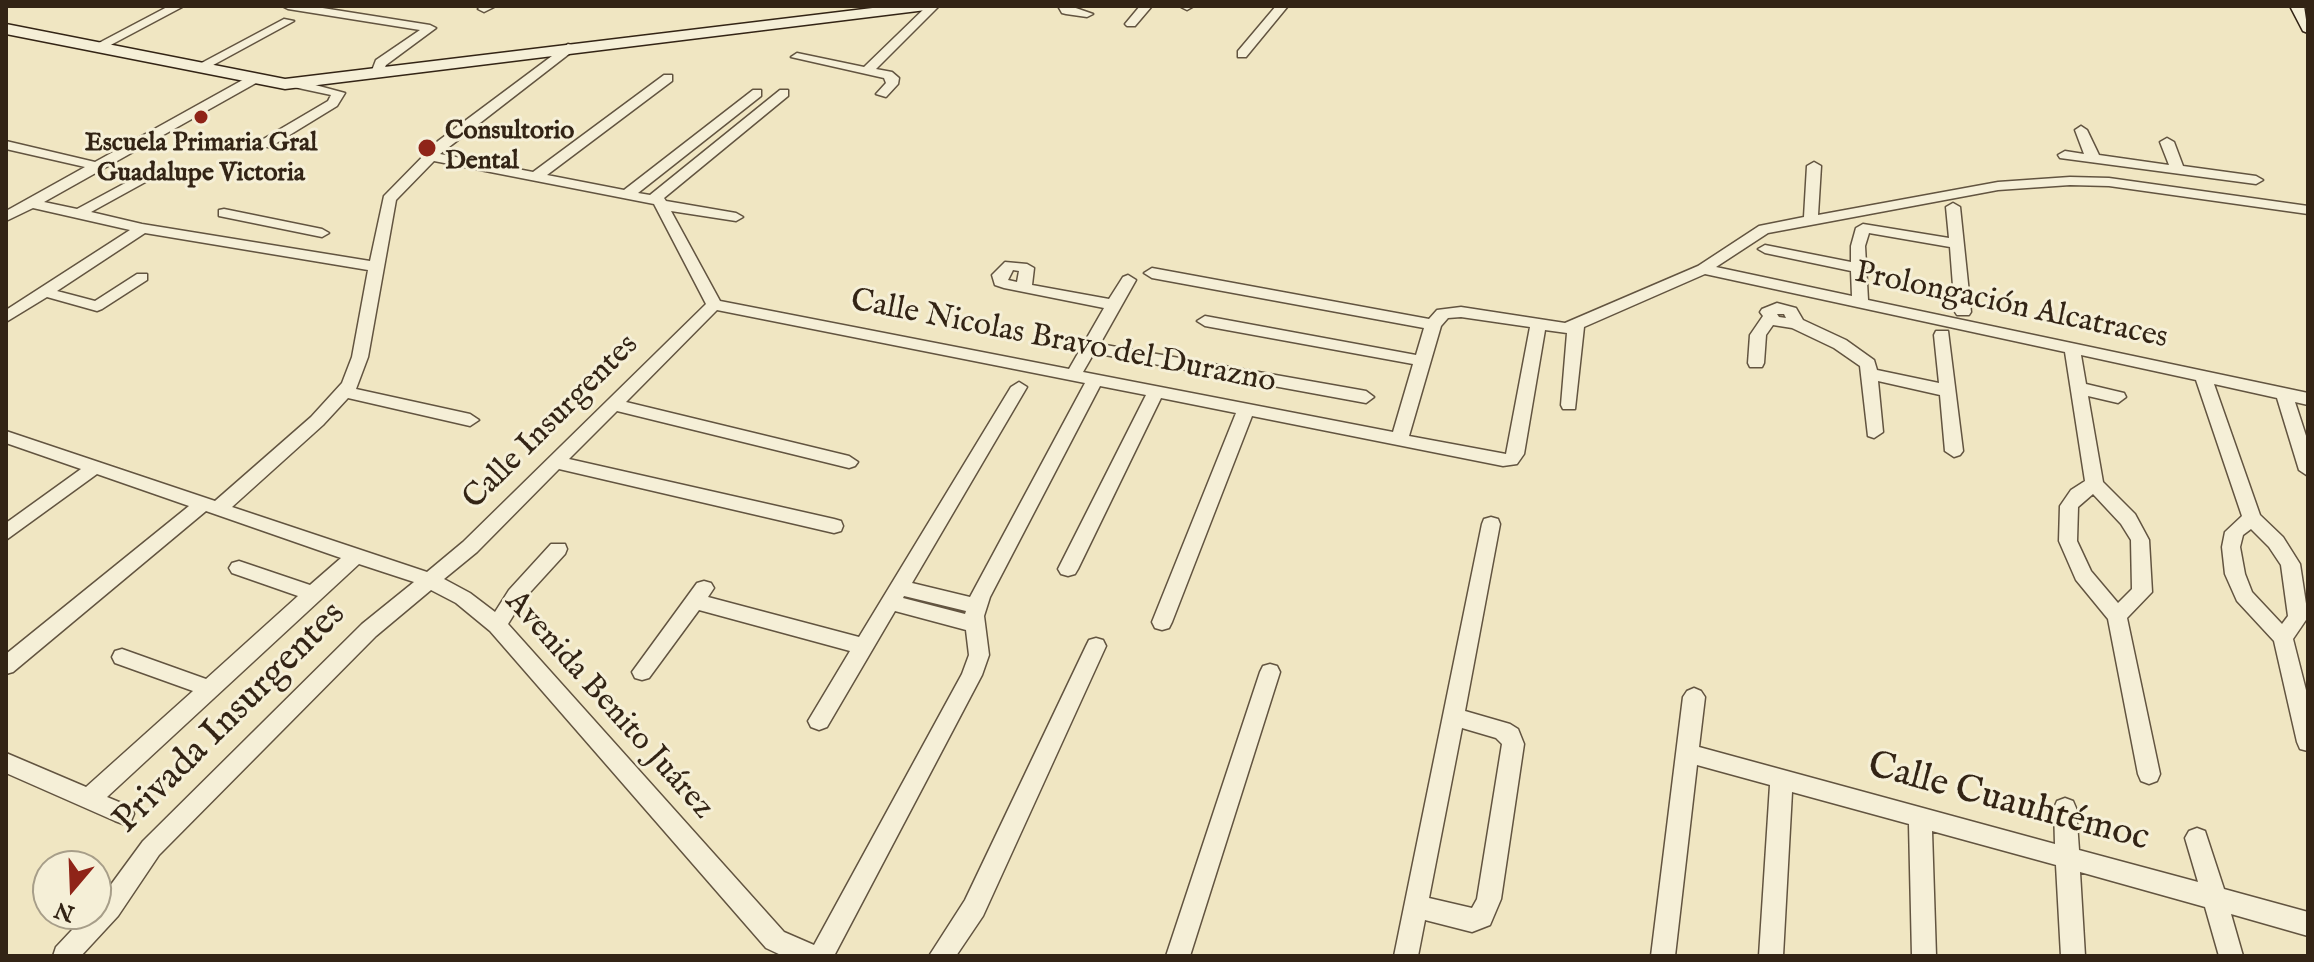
<!DOCTYPE html>
<meta charset="utf-8">
<style>
body{margin:0}
#map{position:relative;width:2314px;height:962px;overflow:hidden;background:#f0e6c2;font-family:"IM FELL English",serif}
canvas{display:block}
.frame{position:absolute;inset:0;border:8px solid #332415;pointer-events:none}
.north{position:absolute;left:32px;top:850px;width:80px;height:80px;box-sizing:border-box;background:#f5efd7;border:2px solid #a79e89;border-radius:50%;rotate:199deg;font-size:22px;font-weight:700;line-height:32px;text-align:center;color:#332415}
.north::after{content:'';display:block;margin:auto;width:28px;height:36px;background:#8f2418;clip-path:polygon(50% 0,100% 100%,50% 72%,0 100%)}
</style>
<div id="map">
<canvas width="2314" height="962"></canvas>
<div class="frame"></div>
<div class="north">N</div>
</div>
<script>
const ctx = document.querySelector('canvas').getContext('2d');
ctx.lineJoin = 'round';
function shape(rows) {
  const path = new Path2D();
  for (const r of rows) {
    path.moveTo(r[0], r[1]);
    for (let i = 2; i < r.length; i += 2) path.lineTo(r[i], r[i + 1]);
  }
  return path;
}
function strokePath(path, color, width, dash) {
  ctx.strokeStyle = color;
  ctx.lineWidth = width;
  ctx.lineCap = dash ? 'butt' : 'round';
  ctx.setLineDash(dash || []);
  ctx.stroke(path);
}
function paint(path, color) {
  ctx.fillStyle = color;
  ctx.fill(path, 'evenodd');
}
function label(font, color, halo, rows, align = 'center') {
  ctx.font = font + ' "IM FELL English",serif';
  ctx.lineWidth = 6;
  ctx.setLineDash([]);
  ctx.textBaseline = 'middle';
  ctx.strokeStyle = halo;
  ctx.fillStyle = color;
  for (const [text, x, y, turn = 0] of rows) {
    ctx.save();
    ctx.translate(x, y);
    ctx.rotate((+turn || 0) * Math.PI / 180);
    ctx.textAlign = isNaN(turn) ? turn : align;
    if (halo) ctx.strokeText(text, 0, 0);
    ctx.fillText(text, 0, 0);
    ctx.restore();
  }
}
const street = shape([
 [169,6,184,6,105,48,95,45,169,6],
 [282,6,310,6,430,25,436,28,386,65,381,76,377,77,371,73,376,60,420,30,288,9,282,6],
 [481,6,496,6,484,12,478,9,481,6],
 [927,6,939,6,876,69,892,72,899,78,898,84,886,97,876,94,886,83,884,78,791,57,797,53,864,67,927,6],
 [1058,6,1070,6,1093,14,1087,17,1066,14,1062,13,1058,6],
 [1140,6,1152,6,1135,26,1127,26,1125,24,1140,6],
 [1194,6,1187,10,1181,7,1182,6,1194,6],
 [1276,6,1288,6,1246,57,1238,57,1238,51,1276,6],
 [284,19,294,21,204,70,194,67,284,19],
 [568,44,578,47,440,154,533,172,664,75,672,75,672,81,547,175,624,190,753,90,761,90,761,96,638,193,650,195,780,90,788,90,788,96,664,198,666,201,736,213,743,217,736,221,671,211,720,301,1069,369,1104,308,1004,288,995,285,992,275,1005,262,1027,264,1034,268,1032,285,1109,299,1123,277,1128,275,1136,280,1100,344,1366,391,1374,397,1366,403,1094,353,1083,372,1393,432,1413,364,1205,326,1197,321,1205,316,1416,355,1424,328,1152,278,1144,273,1152,268,1429,319,1437,310,1461,307,1565,323,1698,266,1759,226,1804,217,1807,166,1814,162,1821,166,1818,215,1998,182,2070,177,2109,178,2308,206,2308,214,2109,186,2070,185,1998,190,1768,233,1716,267,1852,296,1851,271,1765,253,1758,249,1765,245,1851,262,1851,246,1856,228,1863,224,1949,238,1946,207,1953,203,1960,207,1971,312,1969,315,1957,315,1955,312,1950,247,1869,233,1865,246,1868,300,2308,393,2308,405,2295,402,2308,442,2308,476,2299,470,2277,398,2214,384,2260,515,2283,537,2300,564,2308,617,2293,639,2308,698,2308,751,2300,749,2297,742,2274,641,2237,601,2225,574,2222,547,2225,532,2242,516,2196,380,2081,355,2086,384,2124,393,2126,397,2118,403,2088,396,2103,482,2135,514,2149,540,2152,592,2127,618,2160,774,2157,781,2149,784,2141,781,2138,774,2108,619,2076,580,2059,541,2060,506,2071,490,2085,481,2065,352,1705,274,1584,327,1575,409,1563,409,1561,405,1567,333,1545,330,1524,454,1517,464,1503,466,1252,416,1172,622,1169,628,1162,630,1155,628,1152,622,1236,413,1161,398,1078,569,1075,574,1068,576,1061,574,1058,569,1146,395,1100,386,990,597,984,616,989,655,982,675,834,956,783,956,766,948,490,631,456,603,431,590,376,636,159,855,118,916,81,956,53,956,56,947,87,914,96,914,96,905,143,841,362,624,414,582,359,564,107,797,131,807,134,814,131,821,123,824,115,821,6,773,6,753,86,787,193,691,115,663,112,657,115,651,122,649,206,679,298,596,232,573,229,568,232,563,239,561,310,585,341,558,206,511,13,672,6,674,6,654,189,506,97,474,6,540,6,523,81,469,6,443,6,431,215,501,311,417,342,383,352,357,368,270,145,233,57,291,95,301,137,274,147,274,147,280,102,309,97,311,47,297,6,322,6,310,130,230,33,208,6,221,6,211,85,167,6,149,6,141,95,162,248,77,256,77,256,83,44,202,77,209,155,167,162,171,160,174,91,212,142,224,370,261,384,196,438,141,568,44],
 [434,161,654,204,706,304,463,542,427,572,232,507,323,425,348,398,470,426,479,420,470,414,356,389,368,357,396,200,434,161],
 [1013,270,1019,271,1017,282,1008,280,1013,270],
 [717,310,1085,383,970,597,912,583,1027,387,1019,382,1011,387,859,637,708,597,714,588,711,583,704,581,697,583,632,672,635,678,642,680,649,678,699,610,850,651,808,721,811,727,819,730,827,727,895,611,966,630,969,655,962,674,814,945,784,932,508,624,523,600,565,554,567,549,565,544,551,544,509,590,495,612,470,593,444,579,477,552,559,469,834,533,841,531,843,526,841,521,834,519,569,459,617,411,849,468,855,466,858,462,849,456,626,402,717,310],
 [1461,317,1530,327,1506,454,1409,436,1441,326,1448,318,1461,317],
 [2093,494,2121,524,2131,540,2132,589,2118,603,2091,571,2077,541,2078,507,2093,494],
 [2251,529,2269,547,2281,565,2288,616,2282,624,2252,592,2245,574,2240,547,2243,535,2251,529],
 [904,596,966,611,965,614,903,598,904,596],
 [293,79,345,93,337,106,270,147,260,147,260,141,328,101,331,95,289,86,287,83,293,79],
 [2081,126,2087,130,2099,155,2169,165,2160,142,2167,138,2174,142,2183,166,2256,176,2263,180,2256,184,2060,158,2058,155,2065,151,2084,154,2075,130,2081,126],
 [224,209,322,229,329,233,322,237,219,216,219,210,224,209],
 [1777,303,1796,308,1803,320,1846,340,1874,360,1877,370,1939,383,1934,335,1936,331,1948,331,1963,451,1960,455,1954,457,1945,451,1940,395,1878,381,1883,432,1874,438,1868,436,1860,366,1834,348,1792,328,1773,325,1766,335,1764,363,1762,367,1750,367,1748,363,1750,335,1763,316,1760,312,1762,309,1777,303],
 [1777,314,1784,314,1786,318,1779,317,1777,314],
 [1491,517,1498,519,1500,524,1465,711,1510,724,1518,729,1524,744,1501,899,1490,925,1472,932,1425,920,1418,956,1394,956,1482,524,1484,519,1491,517],
 [1462,728,1496,738,1502,744,1477,899,1472,908,1429,898,1462,728],
 [1096,638,1103,640,1106,646,983,916,956,956,929,956,965,900,1086,646,1089,640,1096,638],
 [1270,664,1277,666,1280,672,1190,956,1166,956,1260,672,1263,666,1270,664],
 [1694,688,1701,691,1705,697,1699,747,2055,844,2054,808,2057,801,2065,798,2073,801,2076,808,2079,850,2198,882,2185,838,2189,831,2197,828,2205,831,2224,889,2308,912,2308,936,2231,914,2243,956,2219,956,2205,907,2080,872,2085,956,2061,956,2056,865,1932,831,1936,956,1912,956,1909,824,1792,792,1783,956,1759,956,1770,785,1697,765,1675,956,1651,956,1683,697,1687,691,1694,688]
]);
const secondary = shape([
 [889,6,933,6,926,10,285,89,6,34,6,24,285,79,889,6],
 [2290,6,2304,6,2308,33,2303,31,2290,6]
]);
const markers = [
 [201,117,8,"#8f2418"],
 [427,148,10,"#8f2418"]
];
const farPoinames = [
 ["Consultorio",445,133],
 ["Dental",445,163],
 ["Escuela Primaria Gral",201,145,"center"],
 ["Guadalupe Victoria",201,175,"center"]
];
const streetNames = [
 ["Prolongación Alcatraces",2011,307,12],
 ["Calle Nicolas Bravo del Durazno",1063,343,11],
 ["Calle Insurgentes",552,423,-45],
 ["Avenida Benito Juárez",608,706,48]
];
const nearStreetnames = [
 ["Privada Insurgentes",231,719,-45],
 ["Calle Cuauhtémoc",2008,804,15]
];
strokePath(street, '#625440', 3);
strokePath(secondary, '#332415', 3);
paint(street, '#f5efd7');
paint(secondary, '#f5efd7');
for (const [x, y, r, color] of markers) {
  const dot = new Path2D();
  dot.arc(x, y, r, 0, 2 * Math.PI);
  ctx.fillStyle = color;
  ctx.fill(dot);
  strokePath(dot, '#f5efd7', 3);
}
label('bold 26px', '#332415', '#f5efd7', farPoinames, 'left');
label('32px', '#332415', '#f5efd7', streetNames);
label('38px', '#332415', '#f5efd7', nearStreetnames);
</script>
